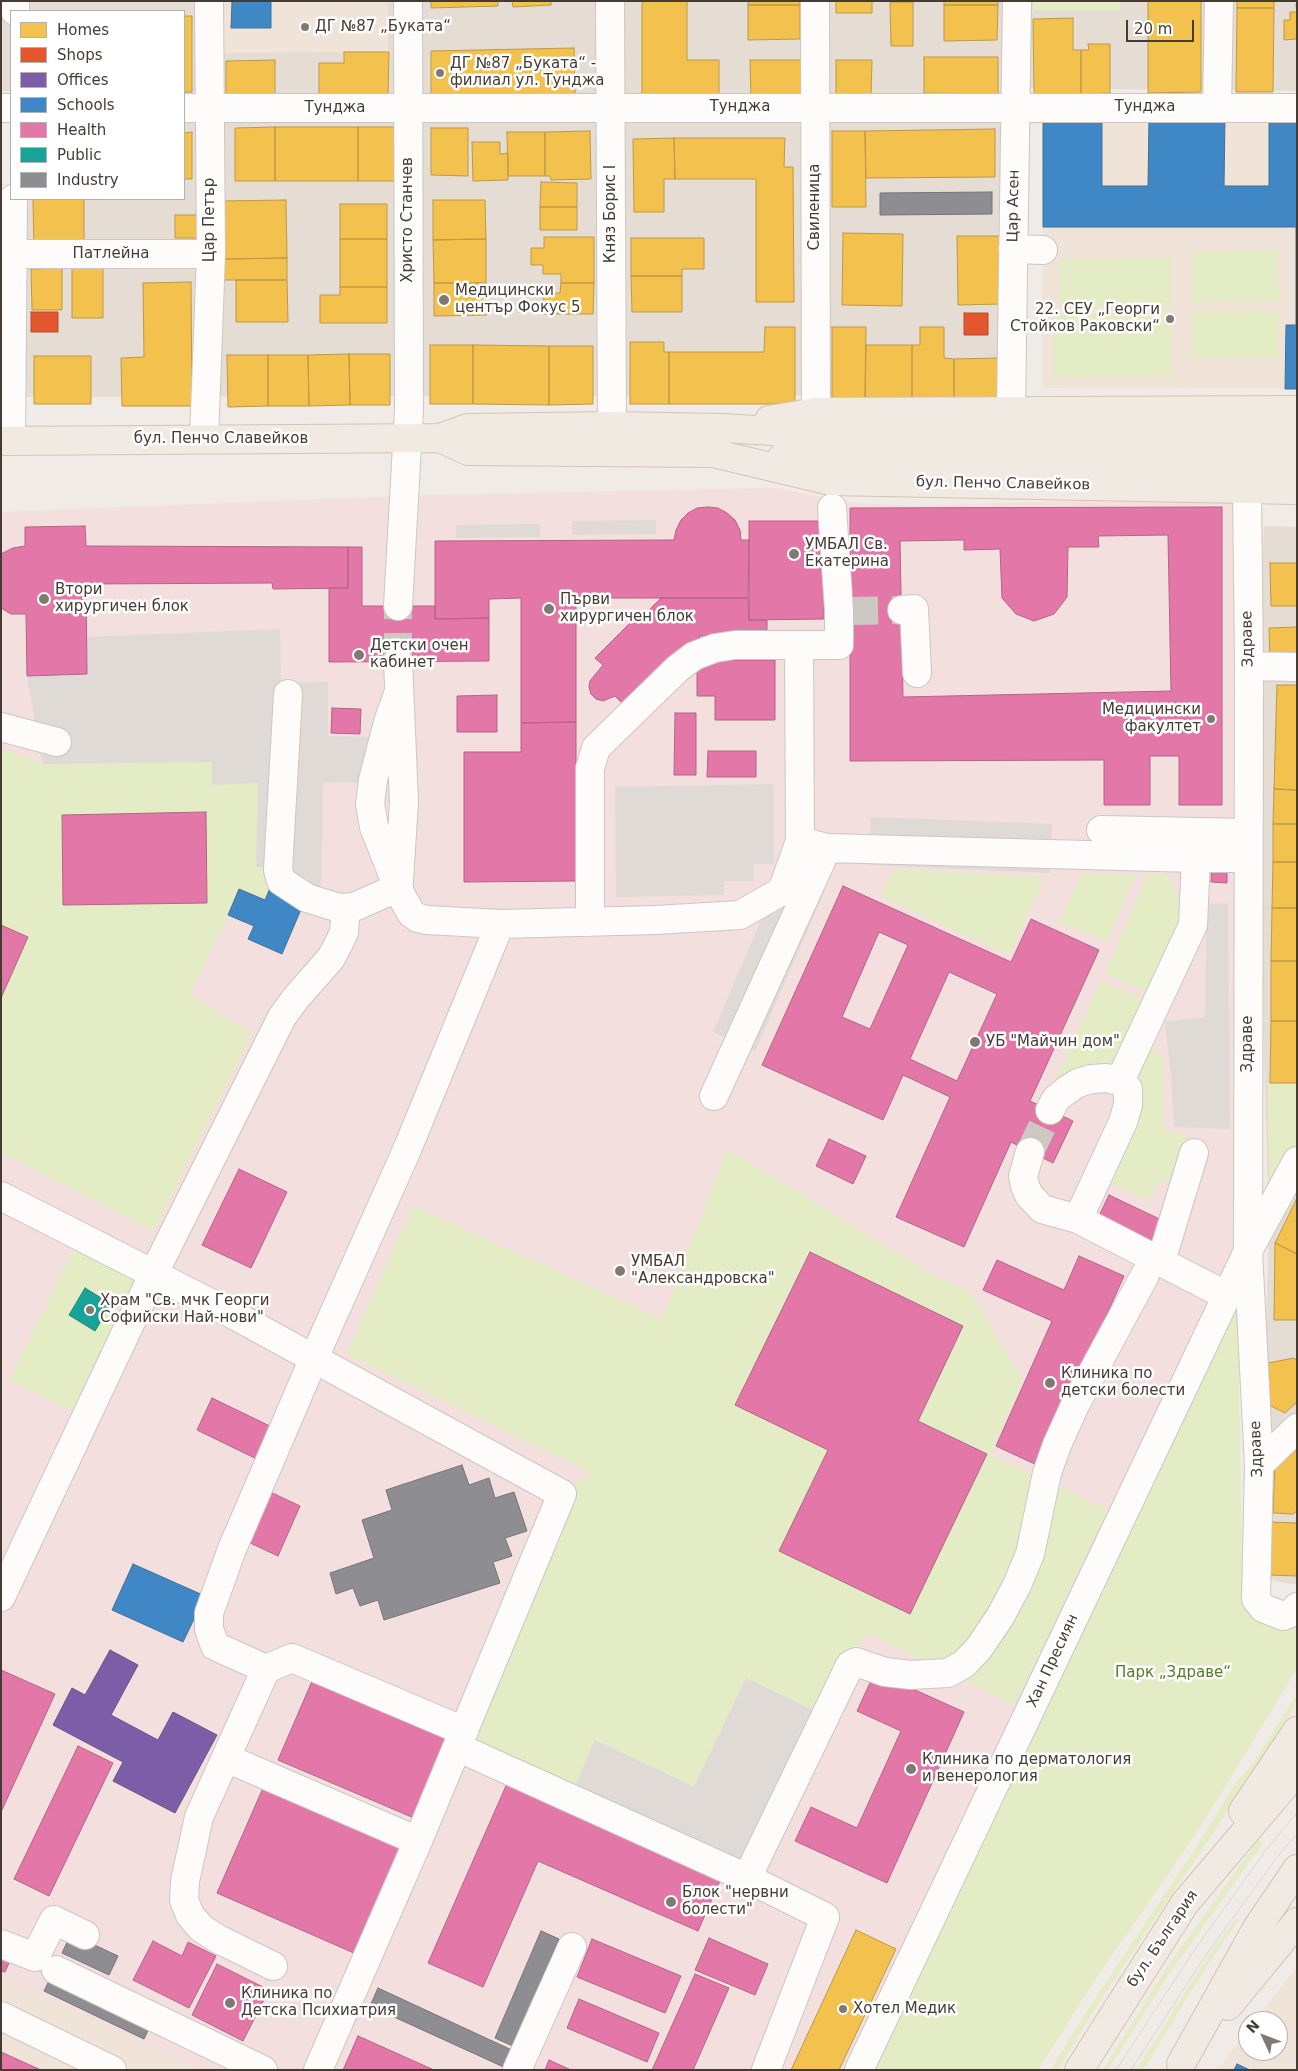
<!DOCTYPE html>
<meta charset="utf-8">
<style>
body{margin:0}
#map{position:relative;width:1298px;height:2071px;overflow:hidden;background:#f0ebe6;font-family:"DejaVu Sans",sans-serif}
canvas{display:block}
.frame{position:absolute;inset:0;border:2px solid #463b33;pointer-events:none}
.legend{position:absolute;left:10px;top:10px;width:175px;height:190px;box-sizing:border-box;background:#fff;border:1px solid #b5b1ad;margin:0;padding:6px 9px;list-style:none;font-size:15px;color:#463b33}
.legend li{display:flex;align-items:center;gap:10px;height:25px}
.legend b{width:25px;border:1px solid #b5b1ad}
.north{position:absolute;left:1238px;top:2011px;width:50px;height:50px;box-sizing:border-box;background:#fff;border:1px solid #b5b1ad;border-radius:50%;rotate:313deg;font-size:14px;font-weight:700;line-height:20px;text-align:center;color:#463b33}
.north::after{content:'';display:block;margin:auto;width:18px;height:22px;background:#827972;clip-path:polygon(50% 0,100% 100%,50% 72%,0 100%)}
.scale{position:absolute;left:1126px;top:20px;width:68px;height:22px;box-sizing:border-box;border:2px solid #463b33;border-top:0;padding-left:6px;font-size:15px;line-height:18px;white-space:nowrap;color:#463b33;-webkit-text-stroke:4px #fff;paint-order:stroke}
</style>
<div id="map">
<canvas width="1298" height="2071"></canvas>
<div class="frame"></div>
<ul class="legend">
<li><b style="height:14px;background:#f2c14e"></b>Homes</li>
<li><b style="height:14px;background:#e4572e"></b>Shops</li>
<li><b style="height:14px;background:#7b5ea7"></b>Offices</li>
<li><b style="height:14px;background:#3f88c5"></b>Schools</li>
<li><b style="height:14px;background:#e377a8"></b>Health</li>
<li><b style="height:14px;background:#17a398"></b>Public</li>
<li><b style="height:14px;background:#8d8d92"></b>Industry</li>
</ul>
<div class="north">N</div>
<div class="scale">20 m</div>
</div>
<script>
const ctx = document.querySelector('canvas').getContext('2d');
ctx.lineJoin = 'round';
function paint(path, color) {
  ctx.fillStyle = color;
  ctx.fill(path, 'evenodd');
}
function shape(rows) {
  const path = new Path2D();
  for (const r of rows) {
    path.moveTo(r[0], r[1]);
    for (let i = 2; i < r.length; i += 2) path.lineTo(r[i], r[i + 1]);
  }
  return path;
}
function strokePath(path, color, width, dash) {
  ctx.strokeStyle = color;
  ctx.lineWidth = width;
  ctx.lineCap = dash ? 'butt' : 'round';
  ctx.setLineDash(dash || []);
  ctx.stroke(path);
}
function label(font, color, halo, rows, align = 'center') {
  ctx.font = font + ' "DejaVu Sans",sans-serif';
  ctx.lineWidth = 5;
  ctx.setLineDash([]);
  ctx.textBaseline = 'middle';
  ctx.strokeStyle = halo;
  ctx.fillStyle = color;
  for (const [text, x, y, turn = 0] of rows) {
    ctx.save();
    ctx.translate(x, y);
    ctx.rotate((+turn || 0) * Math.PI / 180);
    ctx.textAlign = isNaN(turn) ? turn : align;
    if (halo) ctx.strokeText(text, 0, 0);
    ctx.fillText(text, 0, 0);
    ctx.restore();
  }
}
const residential = shape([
 [1,1,1297,1,1297,91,1009,88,1002,395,25,397,25,199,184,199,184,11,11,11,11,91,1,91],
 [1264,526,1297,527,1297,1585,1266,1579,1264,1381,1269,1235,1264,1059,1259,639]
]);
const education = shape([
 [222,1,388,1,388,52,222,53],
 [1043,118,1297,118,1297,389,1042,388],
 [1297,1967,1297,2070,1218,2070,1248,2029,1248,2051,1278,2051,1278,2021,1254,2021],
 [1,1976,200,2070,1,2070]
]);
const medical = shape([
 [776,488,848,502,909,506,1247,495,1248,1251,859,2070,200,2070,1,1976,1,512,430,495]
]);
const green = shape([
 [1034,1,1120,1,1120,10,1034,10],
 [1278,250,1279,301,1193,302,1192,252],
 [1170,258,1171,306,1060,308,1059,260],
 [1279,311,1279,357,1193,358,1193,312],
 [1053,313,1172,313,1172,376,1053,377],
 [1,749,43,764,212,762,212,785,258,783,256,866,273,867,273,881,265,900,228,915,190,995,252,1033,154,1231,1,1153],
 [893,869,1045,877,1009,955,881,896],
 [1168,873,1181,910,1175,934,1151,993,1105,974,1147,875],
 [1081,874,1136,874,1107,942,1059,922],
 [1101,981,1148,1001,1118,1064,1092,1067,1049,1094],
 [1151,1043,1164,1059,1163,1129,1188,1135,1184,1162,1174,1178,1158,1183,1149,1200,1106,1182,1137,1078],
 [1268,1083,1297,1084,1297,1143,1269,1204],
 [727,1149,935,1276,969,1291,1023,1380,990,1455,1108,1509,1015,1705,866,1633,825,1716,746,1679,694,1787,595,1740,570,1798,457,1747,562,1494,590,1472,346,1354,413,1206,662,1319],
 [77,1242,149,1277,80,1415,9,1380],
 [1238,1293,1242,1593,1265,1624,1294,1623,1297,1620,1297,1669,1197,1832,1093,1983,1038,2070,872,2070],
 [1297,1694,1297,1703,1214,1832,1097,2005,1058,2070,1050,2070,1092,2003,1197,1846,1237,1781,1252,1765],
 [1259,1839,1263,1843,1171,1971,1108,2070,1103,2070,1168,1966],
 [1236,1918,1239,1920,1208,1964,1143,2070,1136,2070,1205,1961]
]);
const parking = shape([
 [656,520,656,534,572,535,572,521],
 [540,524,540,537,456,538,456,525],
 [280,629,281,683,328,682,328,736,373,737,364,782,323,783,321,898,273,867,256,867,258,783,212,785,212,762,43,764,27,676,87,674,87,637],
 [773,784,774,864,753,864,754,881,724,881,724,895,616,897,615,787],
 [871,817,1052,824,1050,873,869,865],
 [779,878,822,897,755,1051,713,1032],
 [1228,903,1230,1129,1174,1127,1171,1076,1165,1022,1205,1017,1207,904],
 [746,1678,825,1716,747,1878,570,1798,595,1740,694,1787]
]);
const homes = shape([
 [431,1,498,1,498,6,431,8,431,1],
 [512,1,551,1,551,5,513,7,512,1],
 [642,1,687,1,687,60,719,60,719,96,642,96,642,1],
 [748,1,800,1,800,5,748,5,748,1],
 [836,1,872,1,872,13,836,13,836,1],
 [944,1,998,1,998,5,944,5,944,1],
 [1148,1,1201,1,1201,92,1148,93,1148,1],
 [1237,1,1274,1,1274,8,1237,8,1237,1],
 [890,2,913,2,913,46,891,46,890,2],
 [748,5,800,5,800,39,748,40,748,5],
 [944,5,998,5,997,40,944,41,944,5],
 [1296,5,1297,5,1297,39,1284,40,1284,20,1290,20,1290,12,1297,12,1296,5],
 [1237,8,1274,8,1273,92,1236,92,1237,8],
 [184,16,192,16,192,92,184,92,184,16],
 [1073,18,1073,50,1081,50,1081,94,1034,94,1033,19,1073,18],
 [1088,44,1110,44,1110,93,1081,94,1081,50,1089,50,1088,44],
 [574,48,575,95,431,97,431,51,574,48],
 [344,52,389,52,388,96,319,96,319,63,344,63,344,52],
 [924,57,998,57,998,94,924,93,924,57],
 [275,60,275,100,226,100,226,61,275,60],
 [750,60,803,60,803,100,751,100,750,60],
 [836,60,872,60,871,98,836,98,836,60],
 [275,127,358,127,358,181,275,181,275,127],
 [275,127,275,181,235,181,235,128,275,127],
 [358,127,395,127,395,181,358,181,358,127],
 [431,128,468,128,468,176,431,175,431,128],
 [995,129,995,177,866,178,865,131,995,129],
 [590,131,591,179,551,180,550,176,545,176,545,132,590,131],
 [832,131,865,131,866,207,832,207,832,131],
 [192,132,192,179,184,179,184,133,192,132],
 [507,132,545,132,545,176,508,176,507,132],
 [674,138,785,138,784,167,793,167,794,302,756,302,756,179,675,179,674,138],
 [674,138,675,179,664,179,664,212,634,212,633,139,674,138],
 [472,142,500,142,500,154,508,153,508,180,473,181,472,142],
 [541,182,577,183,577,207,540,207,541,182],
 [33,199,84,199,84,250,34,250,33,199],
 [286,200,287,258,224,259,223,201,286,200],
 [433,200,485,200,486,239,433,240,433,200],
 [340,204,387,204,387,239,340,239,340,204],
 [540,207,577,207,577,230,540,230,540,207],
 [175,215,198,215,198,238,175,238,175,215],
 [843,233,903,234,902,306,842,305,843,233],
 [957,236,1000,236,1001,304,958,305,957,236],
 [544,237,594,237,594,283,561,283,561,274,543,274,543,265,531,265,531,248,544,248,544,237],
 [631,238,704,238,704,269,682,269,682,276,631,276,631,238],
 [340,239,387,239,387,287,340,287,340,239],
 [486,239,486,283,434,283,433,240,486,239],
 [287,258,287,280,224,280,224,259,287,258],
 [62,268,62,310,32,310,31,269,62,268],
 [72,268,103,268,103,318,72,318,72,268],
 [631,276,682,276,682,312,632,312,631,276],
 [236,280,287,280,288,322,236,322,236,280],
 [191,282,192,406,122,406,121,358,144,357,143,283,191,282],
 [434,283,486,283,487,315,434,316,434,283],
 [561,283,594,283,593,314,543,314,543,293,560,293,561,283],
 [340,287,387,287,387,323,320,323,320,295,340,295,340,287],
 [765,327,795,327,795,404,669,404,669,352,764,352,765,327],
 [832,327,866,327,865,400,832,400,832,327],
 [920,327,944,327,944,358,954,359,954,400,912,400,912,345,920,345,920,327],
 [630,342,664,342,664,352,669,352,669,404,630,404,630,342],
 [430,345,473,345,473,404,430,404,430,345],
 [473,345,549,346,549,405,473,404,473,345],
 [866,345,912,345,912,400,865,400,866,345],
 [549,346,593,346,593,404,549,405,549,346],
 [349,354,390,354,390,405,350,405,349,354],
 [349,354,350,405,309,406,308,355,349,354],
 [227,355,268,355,268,406,228,407,227,355],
 [268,355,308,355,309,406,268,406,268,355],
 [34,356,91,356,91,404,34,404,34,356],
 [1000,358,1000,400,954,400,954,359,1000,358],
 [1270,563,1297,563,1297,606,1271,606,1270,563],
 [1297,627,1297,659,1270,660,1269,628,1297,627],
 [1277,685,1297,685,1297,790,1274,789,1277,685],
 [1274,789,1297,790,1297,824,1273,824,1274,789],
 [1273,824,1297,824,1297,862,1273,862,1273,824],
 [1273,862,1297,862,1297,908,1272,908,1273,862],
 [1272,908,1297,908,1297,961,1271,961,1272,908],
 [1271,961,1297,961,1297,1021,1271,1021,1271,961],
 [1271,1021,1297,1021,1297,1083,1270,1083,1271,1021],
 [1297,1198,1297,1254,1275,1243,1297,1198],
 [1275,1243,1297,1254,1297,1320,1274,1320,1275,1243],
 [1294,1358,1297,1361,1297,1402,1285,1413,1267,1404,1268,1363,1294,1358],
 [1297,1445,1297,1511,1293,1514,1273,1513,1275,1466,1297,1445],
 [1270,1522,1297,1523,1297,1576,1268,1575,1270,1522],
 [856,1930,896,1949,839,2070,791,2070,856,1930]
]);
const shops = shape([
 [31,312,58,312,58,332,31,332,31,312],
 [964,313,988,313,988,335,964,335,964,313]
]);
const offices = shape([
 [110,1650,138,1665,111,1715,158,1740,173,1712,217,1735,175,1813,113,1781,123,1762,53,1725,72,1688,85,1695,110,1650]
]);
const schools = shape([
 [232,1,271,1,271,28,231,28,232,1],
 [1149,117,1225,117,1224,186,1269,186,1269,118,1297,118,1297,389,1285,389,1286,325,1296,325,1296,227,1043,227,1043,118,1102,118,1102,186,1148,186,1149,117],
 [273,881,305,900,282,954,248,939,254,926,228,915,239,889,265,900,273,881],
 [133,1564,205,1596,183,1642,112,1610,133,1564],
 [1237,2064,1250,2070,1234,2070,1237,2064]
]);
const health = shape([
 [708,507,718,508,727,513,735,520,740,530,741,540,749,540,748,598,576,598,576,722,521,723,521,598,489,599,489,618,435,619,435,541,674,540,676,530,681,520,688,513,697,508,708,507],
 [1222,507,1222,805,1179,805,1179,756,1150,756,1150,805,1104,805,1104,760,850,761,850,508,1222,507],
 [1168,535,1171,691,903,697,900,541,964,540,964,550,1000,549,1002,598,1016,614,1034,621,1054,614,1067,597,1068,547,1099,547,1098,536,1168,535],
 [749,521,824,521,824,619,749,620,749,521],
 [85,526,86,546,348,547,348,588,273,589,272,583,86,584,87,674,27,676,26,614,11,614,1,608,1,554,13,548,25,546,25,527,85,526],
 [348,547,362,547,362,606,435,606,435,619,489,618,489,661,329,662,329,588,348,588,348,547],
 [661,598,748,598,749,620,767,620,767,635,699,636,700,637,637,700,631,694,622,703,615,696,603,701,596,699,591,694,589,687,590,681,603,665,595,658,641,612,644,615,661,598],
 [697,660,775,660,775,720,715,720,715,696,697,696,697,660],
 [497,695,497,732,457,732,457,696,497,695],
 [332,708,361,709,360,734,331,733,332,708],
 [675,713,696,713,696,775,674,775,675,713],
 [576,722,576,881,464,882,464,752,521,752,521,723,576,722],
 [708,751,756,751,756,777,707,777,708,751],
 [206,812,207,903,63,905,62,815,206,812],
 [1212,866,1227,866,1227,883,1211,882,1212,866],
 [843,886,1011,962,1031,919,1099,950,1030,1101,1073,1121,1053,1163,1011,1142,964,1247,896,1217,950,1097,903,1075,883,1120,762,1065,843,886],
 [879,932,908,945,870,1029,842,1017,879,932],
 [949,972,997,994,957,1081,910,1059,949,972],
 [1,925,28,937,1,998,1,925],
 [829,1139,866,1156,853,1184,816,1166,829,1139],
 [239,1169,287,1192,251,1268,202,1245,239,1169],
 [1109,1195,1170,1224,1159,1247,1098,1218,1109,1195],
 [810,1252,963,1326,918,1421,987,1454,910,1614,779,1551,828,1450,735,1405,810,1252],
 [1079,1256,1124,1276,1039,1466,996,1446,1052,1321,983,1290,997,1260,1064,1290,1079,1256],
 [212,1398,278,1430,263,1462,197,1430,212,1398],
 [268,1491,300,1506,278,1556,246,1541,268,1491],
 [1,1670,55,1694,1,1812,1,1670],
 [875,1672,964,1712,887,1883,795,1841,811,1807,857,1828,901,1731,857,1711,875,1672],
 [313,1679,449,1738,414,1818,278,1760,313,1679],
 [78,1746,113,1763,49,1896,14,1879,78,1746],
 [509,1779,723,1874,698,1931,538,1861,483,1987,428,1963,509,1779],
 [263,1788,409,1852,363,1957,217,1893,263,1788],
 [709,1938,768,1964,755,1995,695,1970,709,1938],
 [592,1939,681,1976,665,2013,577,1977,592,1939],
 [153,1941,182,1956,188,1942,216,1956,189,2008,133,1980,153,1941],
 [1,1951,12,1956,5,1972,1,1971,1,1951],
 [217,1964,269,1990,243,2041,192,2015,217,1964],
 [695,1974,729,1988,693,2070,652,2070,695,1974],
 [579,1999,659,2033,647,2062,567,2028,579,1999],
 [358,2036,434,2070,343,2070,358,2036],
 [1,2052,41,2070,1,2070,1,2052],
 [549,2060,571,2070,545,2070,549,2060]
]);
const public = shape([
 [85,1288,111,1304,95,1331,69,1315,85,1288]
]);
const industry = shape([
 [992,192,992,214,880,215,880,193,992,192],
 [462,1465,469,1485,489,1478,495,1498,514,1492,527,1531,505,1538,512,1556,493,1562,500,1583,384,1620,378,1600,360,1606,353,1588,336,1594,330,1573,374,1558,362,1520,392,1510,386,1490,462,1465],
 [541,1931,559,1939,513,2046,495,2038,541,1931],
 [71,1934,118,1956,109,1975,62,1953,71,1934],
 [53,1973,153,2020,144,2039,44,1991,53,1973],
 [378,1988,516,2052,508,2069,370,2006,378,1988]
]);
const minorTunnel = shape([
 [850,611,902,610],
 [398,661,398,606],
 [1030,1152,1050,1110]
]);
const minor = shape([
 [610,1,612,426],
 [815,1,816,412],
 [15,11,15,1],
 [1217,107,1219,1],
 [1,108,11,108],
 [184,108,1297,108],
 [1013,249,1043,250],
 [12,254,211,254],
 [1011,410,1017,1],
 [204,439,211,254,209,1],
 [11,441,13,199],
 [1247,489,1249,666,1248,1251,1259,1465,1256,1599,1263,1608,1283,1616,1293,1612,1297,1607],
 [398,606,409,410,408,1],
 [902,610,914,609,917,673],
 [398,661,404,802,399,880],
 [1249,666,1297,667],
 [288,694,278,870,281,881,307,898,339,908,354,907,399,887],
 [398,694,388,722,373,780,370,804,374,827,400,893,411,913,418,918,427,920,500,924,656,920,740,915,782,891,800,841,799,645],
 [1,727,57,742],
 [1101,830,1248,833],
 [800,841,827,848,1196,858,1248,858],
 [590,922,590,768,596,748,677,669,694,656,715,648,735,645,839,645,839,611,832,508],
 [1120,1081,1193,925,1196,858],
 [714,1096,827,848],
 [1050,1110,1056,1099,1067,1090,1078,1083,1091,1079,1106,1078,1120,1081,1128,1089,1128,1105,1123,1122,1078,1219],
 [1030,1152,1023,1176,1025,1186,1029,1195,1042,1209,1078,1219,1227,1296],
 [1,1196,234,1315,562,1494,418,1841,318,2070],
 [1161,1261,1194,1153],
 [1259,1465,1297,1428],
 [1,1597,154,1273,282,1017,296,998,331,958,339,943,344,932,346,908],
 [266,1669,292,1658,464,1731],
 [457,1747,747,1878,825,1917,766,2070],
 [226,1758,418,1841],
 [747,1878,850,1665,856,1662,885,1672,911,1675,948,1673,964,1664,979,1648,1000,1617,1017,1585,1030,1554,1047,1473,1057,1445,1076,1403,1145,1275],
 [1,1944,35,1957,54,1920,85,1935],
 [273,1966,218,1939,201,1928,190,1915,184,1900,185,1881,199,1817,266,1669,215,1646,209,1629,209,1613,232,1549,314,1358,406,1152,500,924],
 [56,1970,263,2070],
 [1,2016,112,2070],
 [517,2070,572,1947],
 [859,2070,1248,1251,1297,1161]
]);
const major = shape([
 [769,420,816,412,1297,410],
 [440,438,468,451,713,453,830,481,1297,490],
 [1,441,440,438,468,428,612,426,723,428,885,438,1297,437],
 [782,457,886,462,1297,462],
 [1243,1811,1297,1731],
 [1228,2006,1297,1922],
 [1181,2064,1257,1928,1297,1869],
 [1079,2070,1185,1903,1297,1771]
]);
const tram = shape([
 [1116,2070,1193,1952,1266,1850,1297,1813],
 [1131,2070,1204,1958,1275,1860,1297,1834]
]);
const markers = [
 [305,27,5,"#827972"],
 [440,73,5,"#827972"],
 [444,300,6,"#827972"],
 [1170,319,5,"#827972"],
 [794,554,6,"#827972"],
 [44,599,6,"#827972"],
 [549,609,6,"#827972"],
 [359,655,6,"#827972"],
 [1211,719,5,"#827972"],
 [975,1042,6,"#827972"],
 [620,1271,6,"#827972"],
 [90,1310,5,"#827972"],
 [1050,1383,6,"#827972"],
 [911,1769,6,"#827972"],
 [671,1902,6,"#827972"],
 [230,2003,6,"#827972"],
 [843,2009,5,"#827972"]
];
const poiNames = [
 ["ДГ №87 „Буката“",315,27],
 ["ДГ №87 „Буката“ -",450,64],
 ["филиал ул. Тунджа",450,81],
 ["Медицински",455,291],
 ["център Фокус 5",455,308],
 ["22. СЕУ „Георги",1160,310,"right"],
 ["Стойков Раковски“",1160,327,"right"],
 ["УМБАЛ Св.",805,545],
 ["Екатерина",805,562],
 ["Втори",55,590],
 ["хирургичен блок",55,607],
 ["Първи",560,600],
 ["хирургичен блок",560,617],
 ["Детски очен",370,646],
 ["кабинет",370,663],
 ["Медицински",1201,710,"right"],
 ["факултет",1201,727,"right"],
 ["УБ \"Майчин дом\"",986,1042],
 ["УМБАЛ",631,1262],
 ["\"Александровска\"",631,1279],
 ["Храм \"Св. мчк Георги",100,1301],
 ["Софийски Най-нови\"",100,1318],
 ["Клиника по",1061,1374],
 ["детски болести",1061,1391],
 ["Клиника по дерматология",922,1760],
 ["и венерология",922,1777],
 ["Блок \"нервни",682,1893],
 ["болести\"",682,1910],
 ["Клиника по",241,1994],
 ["Детска Психиатрия",241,2011],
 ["Хотел Медик",853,2009]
];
const streetNames = [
 ["Тунджа",740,107],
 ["Тунджа",1145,107],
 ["Тунджа",335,108],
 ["Цар Асен",1014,206,-89],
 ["Свиленица",815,207,-90],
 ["Княз Борис I",611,214,-90],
 ["Цар Петър",210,220,-90],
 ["Христо Станчев",408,220,-90],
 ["Патлейна",111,254],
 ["бул. Пенчо Славейков",221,439],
 ["бул. Пенчо Славейков",1003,484,1],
 ["Здраве",1248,639,-91],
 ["Здраве",1248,1044,-90],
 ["Здраве",1257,1449,-92],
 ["Хан Пресиян",1053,1661,-65],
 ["бул. България",1163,1939,-56]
];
const parkNames = [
 ["Парк „Здраве“",1173,1673]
];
paint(residential, '#e5dcd3');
paint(education, '#efe4d7');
paint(medical, '#f3dfdd');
paint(green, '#e3ecc4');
paint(parking, '#dfdad6');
paint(homes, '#f2c14e');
strokePath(homes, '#be9946', 1);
paint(shops, '#e4572e');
strokePath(shops, '#b54f30', 1);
paint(offices, '#7b5ea7');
strokePath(offices, '#6b5484', 1);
paint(schools, '#3f88c5');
strokePath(schools, '#417199', 1);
paint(health, '#e377a8');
strokePath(health, '#b46585', 1);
paint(public, '#17a398');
strokePath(public, '#25847a', 1);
paint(industry, '#8d8d92');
strokePath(industry, '#787476', 1);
strokePath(minorTunnel, '#cec8c2', 28, [28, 14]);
strokePath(minor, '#ccc7c2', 30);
strokePath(major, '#d4c4b2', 30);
strokePath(minor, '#fdfcfb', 28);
strokePath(major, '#f1eae2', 28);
strokePath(tram, '#d8d7d7', 1);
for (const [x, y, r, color] of markers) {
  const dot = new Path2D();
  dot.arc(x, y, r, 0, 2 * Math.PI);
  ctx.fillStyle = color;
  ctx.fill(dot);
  strokePath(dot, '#fff', 2);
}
label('15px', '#463b33', '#fff', poiNames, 'left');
label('15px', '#463b33', '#fff', streetNames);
label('15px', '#537c21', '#fff', parkNames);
</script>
